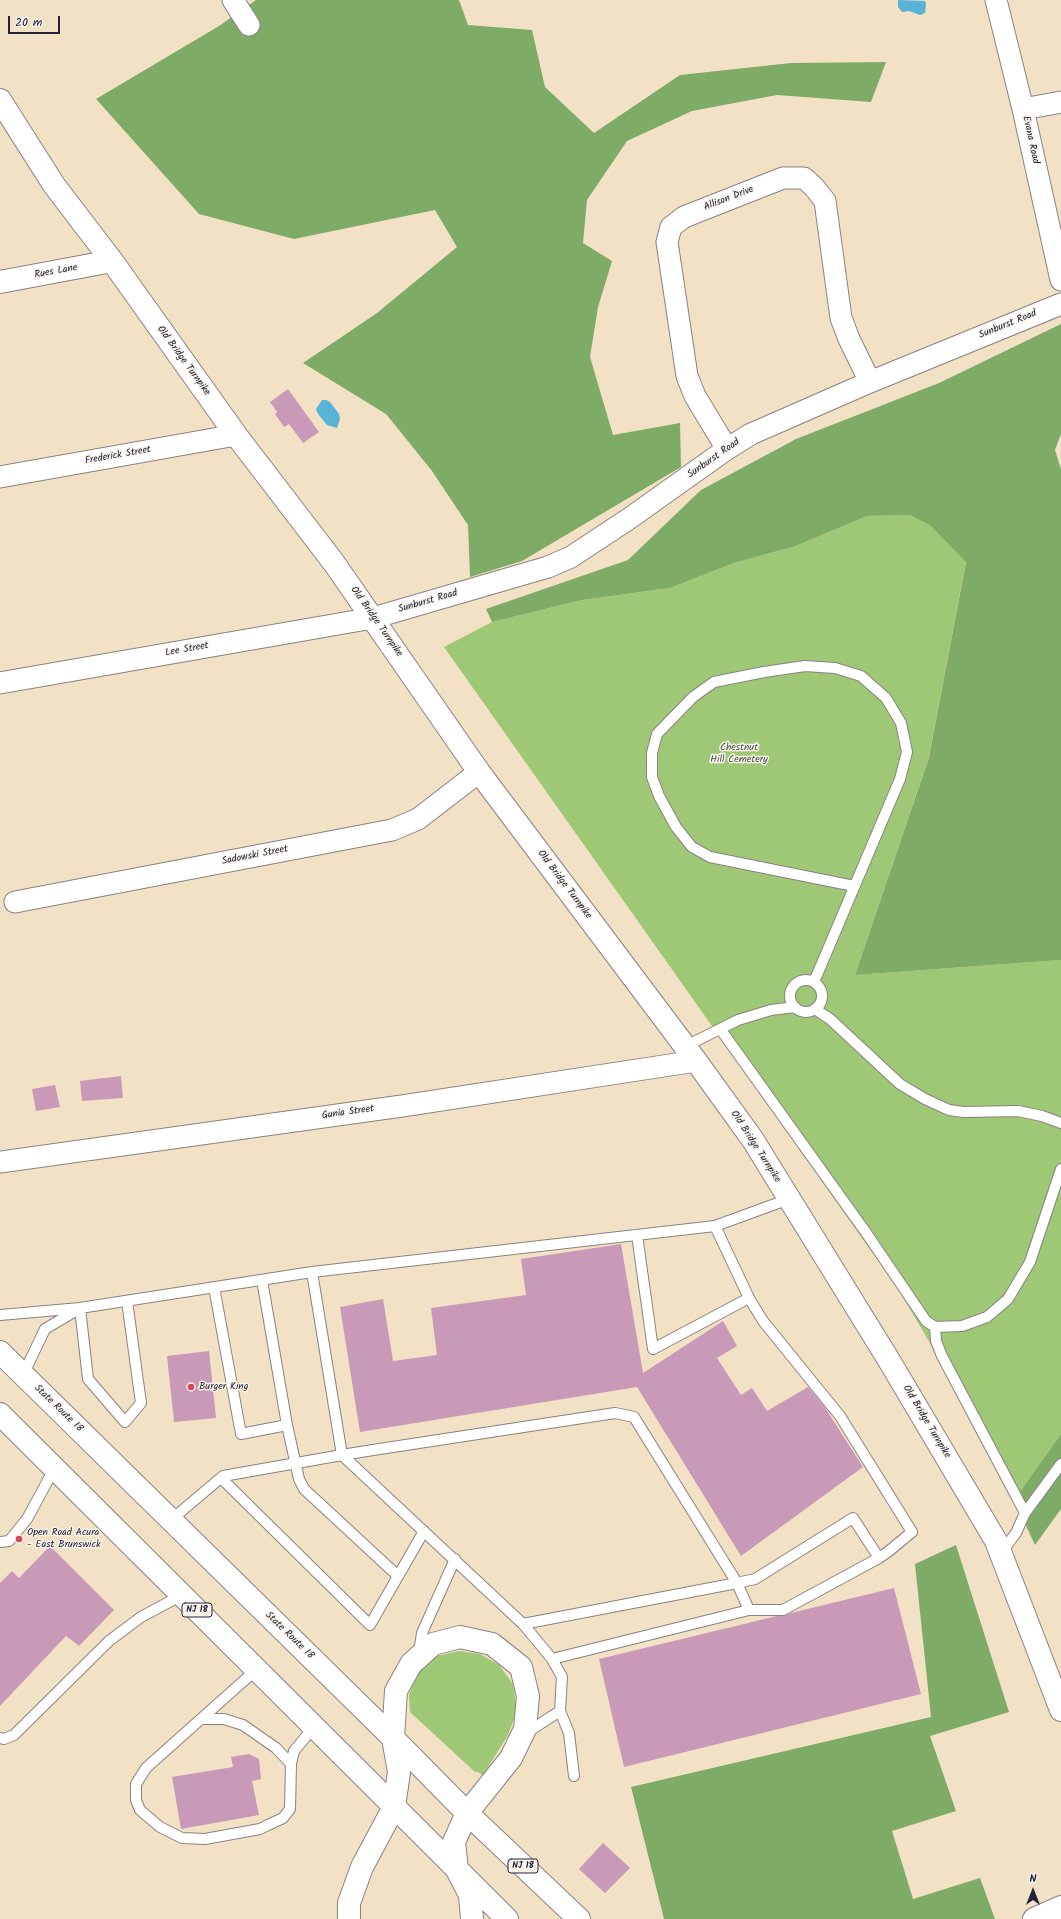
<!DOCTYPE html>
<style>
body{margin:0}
#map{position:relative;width:1061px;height:1919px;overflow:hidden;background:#f2e1c4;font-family:Kalam,sans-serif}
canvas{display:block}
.north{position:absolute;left:1013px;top:1871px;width:40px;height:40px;-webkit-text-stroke:3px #f7f3e8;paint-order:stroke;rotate:0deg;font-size:11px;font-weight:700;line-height:16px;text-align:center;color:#22223b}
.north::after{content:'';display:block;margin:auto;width:14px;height:18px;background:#22223b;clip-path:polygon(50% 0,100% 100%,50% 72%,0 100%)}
.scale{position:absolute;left:8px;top:16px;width:52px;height:18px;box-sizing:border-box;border:2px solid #22223b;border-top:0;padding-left:5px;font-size:12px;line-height:14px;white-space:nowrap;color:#22223b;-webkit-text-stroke:3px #f7f3e8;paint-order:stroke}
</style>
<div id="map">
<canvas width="1061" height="1919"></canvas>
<div class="north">N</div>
<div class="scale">20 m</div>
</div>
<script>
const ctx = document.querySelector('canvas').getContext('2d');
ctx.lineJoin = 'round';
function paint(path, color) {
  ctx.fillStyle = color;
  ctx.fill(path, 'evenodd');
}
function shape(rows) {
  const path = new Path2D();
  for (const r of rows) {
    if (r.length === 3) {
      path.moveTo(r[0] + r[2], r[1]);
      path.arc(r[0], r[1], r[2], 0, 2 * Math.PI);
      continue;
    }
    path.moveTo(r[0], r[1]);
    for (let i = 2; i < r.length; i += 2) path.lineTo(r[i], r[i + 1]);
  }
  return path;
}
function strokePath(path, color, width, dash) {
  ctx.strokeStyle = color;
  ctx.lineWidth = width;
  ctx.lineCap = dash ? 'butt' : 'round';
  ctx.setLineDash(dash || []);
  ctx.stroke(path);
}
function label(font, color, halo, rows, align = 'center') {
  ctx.font = font + ' Kalam,sans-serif';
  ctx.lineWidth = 3;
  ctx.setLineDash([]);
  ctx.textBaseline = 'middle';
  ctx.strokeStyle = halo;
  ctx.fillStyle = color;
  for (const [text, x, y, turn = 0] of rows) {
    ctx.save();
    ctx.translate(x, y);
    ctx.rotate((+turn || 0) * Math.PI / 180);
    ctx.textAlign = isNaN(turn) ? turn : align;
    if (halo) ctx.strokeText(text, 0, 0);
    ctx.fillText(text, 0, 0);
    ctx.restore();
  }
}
const green = shape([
 [910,515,930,524,966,561,929,756,855,975,1061,960,1061,1434,1014,1500,985,1436,898,1289,444,647,492,622,582,600,670,588,734,563,796,546,867,516],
 [459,1651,480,1654,499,1665,513,1684,517,1711,508,1735,483,1775,476,1771,476,1773,410,1712,409,1695,417,1672,437,1656]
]);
const forest = shape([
 [256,0,459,0,468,25,532,30,545,87,594,133,680,75,791,63,886,62,871,102,777,95,692,111,627,141,587,200,583,243,612,261,598,307,590,357,613,435,680,423,681,467,522,561,470,577,468,525,432,471,386,414,303,363,377,313,457,247,435,210,294,239,199,214,96,99,219,26],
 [1061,324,1061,434,1055,450,1061,469,1061,960,855,975,929,757,966,562,930,525,910,515,867,516,796,546,734,563,670,588,582,600,492,622,486,609,628,560,701,490,796,439,939,383],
 [1061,1434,1061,1509,1035,1545,1014,1500],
 [956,1545,1009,1712,930,1736,956,1811,892,1831,913,1899,980,1878,995,1919,664,1919,631,1787,931,1717,915,1564]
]);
const water = shape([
 [898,0,925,1,926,3,925,13,920,15,909,11,902,12,898,7],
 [322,400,326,400,330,402,339,414,340,419,337,428,327,425,318,414,316,409]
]);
const building = shape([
 [288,389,319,432,303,443,289,424,284,427,275,414,277,412,270,402],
 [121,1076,123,1098,82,1101,80,1081],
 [55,1085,60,1107,36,1111,32,1089],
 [621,1244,643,1373,723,1321,737,1346,717,1358,741,1395,752,1388,767,1411,808,1387,824,1406,863,1467,741,1556,637,1387,360,1432,340,1307,383,1299,393,1361,437,1355,431,1308,526,1295,521,1259],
 [209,1351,216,1418,174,1422,167,1356],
 [50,1546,114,1610,79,1646,66,1636,0,1706,0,1583,12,1571,19,1578],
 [894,1588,921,1694,624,1767,599,1659,777,1616,783,1616,791,1613],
 [249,1754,259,1759,261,1779,252,1781,259,1815,181,1829,172,1777,233,1767,231,1757],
 [603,1843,630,1868,605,1893,579,1869]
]);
const lane = shape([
 [806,996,16],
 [814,982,900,779,907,752,901,723,886,698,861,676,835,668,805,666,764,672,714,682,693,697,657,734,652,753,652,777,659,796,676,827,692,847,710,857,854,886],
 [815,1009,830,1019,900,1084,925,1099,949,1110,964,1112,1018,1111,1042,1116,1061,1123],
 [721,1030,867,1234,926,1321,935,1327,962,1326,987,1317,1008,1299,1030,1262,1061,1169],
 [686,1046,738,1020,771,1010,795,1007],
 [789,1199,715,1226,749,1298,763,1321,840,1416,912,1532,889,1551,879,1558,783,1610,749,1610,737,1583,755,1579,853,1518,879,1558],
 [637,1235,653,1349,749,1298],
 [262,1280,287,1425,299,1479,304,1489,398,1576],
 [214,1287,241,1434,287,1425],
 [80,1308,88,1379,125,1422,141,1403,127,1301],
 [0,1315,80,1308,312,1272,715,1226],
 [935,1327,936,1341,942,1356,1025,1513,1016,1533,1001,1553],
 [23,1375,45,1329,77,1310],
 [221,1478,370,1625,424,1531],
 [1025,1513,1061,1464],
 [171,1520,223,1476,342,1455,373,1450,615,1413,634,1417,737,1583,523,1624,342,1455,312,1272],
 [0,1542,9,1541,27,1519,54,1469],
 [523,1624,552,1659,562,1677,560,1711,526,1733],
 [419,1653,422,1633,455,1559],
 [552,1659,749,1610],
 [257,1669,146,1768,136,1784,136,1800,140,1810,160,1827,182,1838,205,1839,260,1829,268,1825,283,1818,290,1809,291,1764,294,1751,314,1727],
 [560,1711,569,1733,574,1776],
 [202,1719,224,1719,243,1725,276,1748,291,1764],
 [0,1738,4,1739,14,1735,109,1641,141,1617,182,1595]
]);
const street = shape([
 [233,0,249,25],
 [996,0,1023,109,1061,280],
 [1023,109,1061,102],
 [727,449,695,396,687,376,667,242,671,227,684,217,783,178,804,178,814,187,825,201,841,318,849,339,870,382],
 [0,477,236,435],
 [0,683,373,618,548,567,571,557,630,518,727,449,751,434,870,382,1061,304],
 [15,902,392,830,418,819,479,772],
 [0,1162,402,1106,696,1061]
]);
const secondary = shape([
 [0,100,54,185,112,261,236,435,334,563,479,772,696,1061,753,1140,890,1362,996,1541,1061,1710],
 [0,282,112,261]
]);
const highway = shape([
 [0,1352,393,1738,467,1813,579,1919],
 [0,1414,507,1919],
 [349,1919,349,1903,362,1867,394,1807,399,1772,393,1738,396,1691,411,1664,433,1644,460,1637,492,1644,521,1667,528,1696,525,1729,511,1758,467,1813,454,1842,457,1870,470,1895,472,1919],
 [1034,1919,1061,1907]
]);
const markers = [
 [191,1387,4,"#d1495b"],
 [19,1539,4,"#d1495b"]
];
const shields = [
 [197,1610,30],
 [523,1866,30]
];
const shieldNames = [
 ["NJ 18",197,1610],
 ["NJ 18",523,1866]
];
const streetNames = [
 ["Evana Road",1030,140,78],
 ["Allison Drive",729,199,-21],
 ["Rues Lane",56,272,-10],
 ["Sunburst Road",1008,325,-22],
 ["Old Bridge Turnpike",183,361,54],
 ["Frederick Street",118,456,-10],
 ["Sunburst Road",714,459,-35],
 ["Sunburst Road",428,602,-16],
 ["Old Bridge Turnpike",376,622,55],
 ["Lee Street",187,650,-10],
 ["Sadowski Street",255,856,-11],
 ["Old Bridge Turnpike",564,885,53],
 ["Gunia Street",348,1113,-8],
 ["Old Bridge Turnpike",755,1147,57],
 ["State Route 18",58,1409,44],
 ["Old Bridge Turnpike",926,1422,59],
 ["State Route 18",289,1636,44]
];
const parkNames = [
 ["Chestnut",739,748],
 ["Hill Cemetery",739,760]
];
const poiNames = [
 ["Burger King",199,1387],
 ["Open Road Acura",27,1533],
 ["- East Brunswick",27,1545]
];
paint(green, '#9ec875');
paint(forest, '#7eac66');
paint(water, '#59b3d6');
paint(building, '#c99ab8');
strokePath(lane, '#8a8280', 12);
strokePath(street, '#8a8280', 23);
strokePath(secondary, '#8a8280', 24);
strokePath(highway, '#8a8280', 24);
strokePath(lane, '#fff', 10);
strokePath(street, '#fff', 21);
strokePath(secondary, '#fff', 22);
strokePath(highway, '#fff', 22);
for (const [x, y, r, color] of markers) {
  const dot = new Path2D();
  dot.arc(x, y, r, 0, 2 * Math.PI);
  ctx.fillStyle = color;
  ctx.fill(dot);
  strokePath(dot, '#f7f3e8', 1.5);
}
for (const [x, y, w] of shields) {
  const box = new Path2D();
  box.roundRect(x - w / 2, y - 7, w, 14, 3);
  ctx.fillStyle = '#f7f3e8';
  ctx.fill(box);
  strokePath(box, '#22223b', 1);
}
label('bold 9px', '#22223b', null, shieldNames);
label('10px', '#22223b', '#f7f3e8', streetNames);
label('10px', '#47544c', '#f7f3e8', parkNames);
label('10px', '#22223b', '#f7f3e8', poiNames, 'left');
</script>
